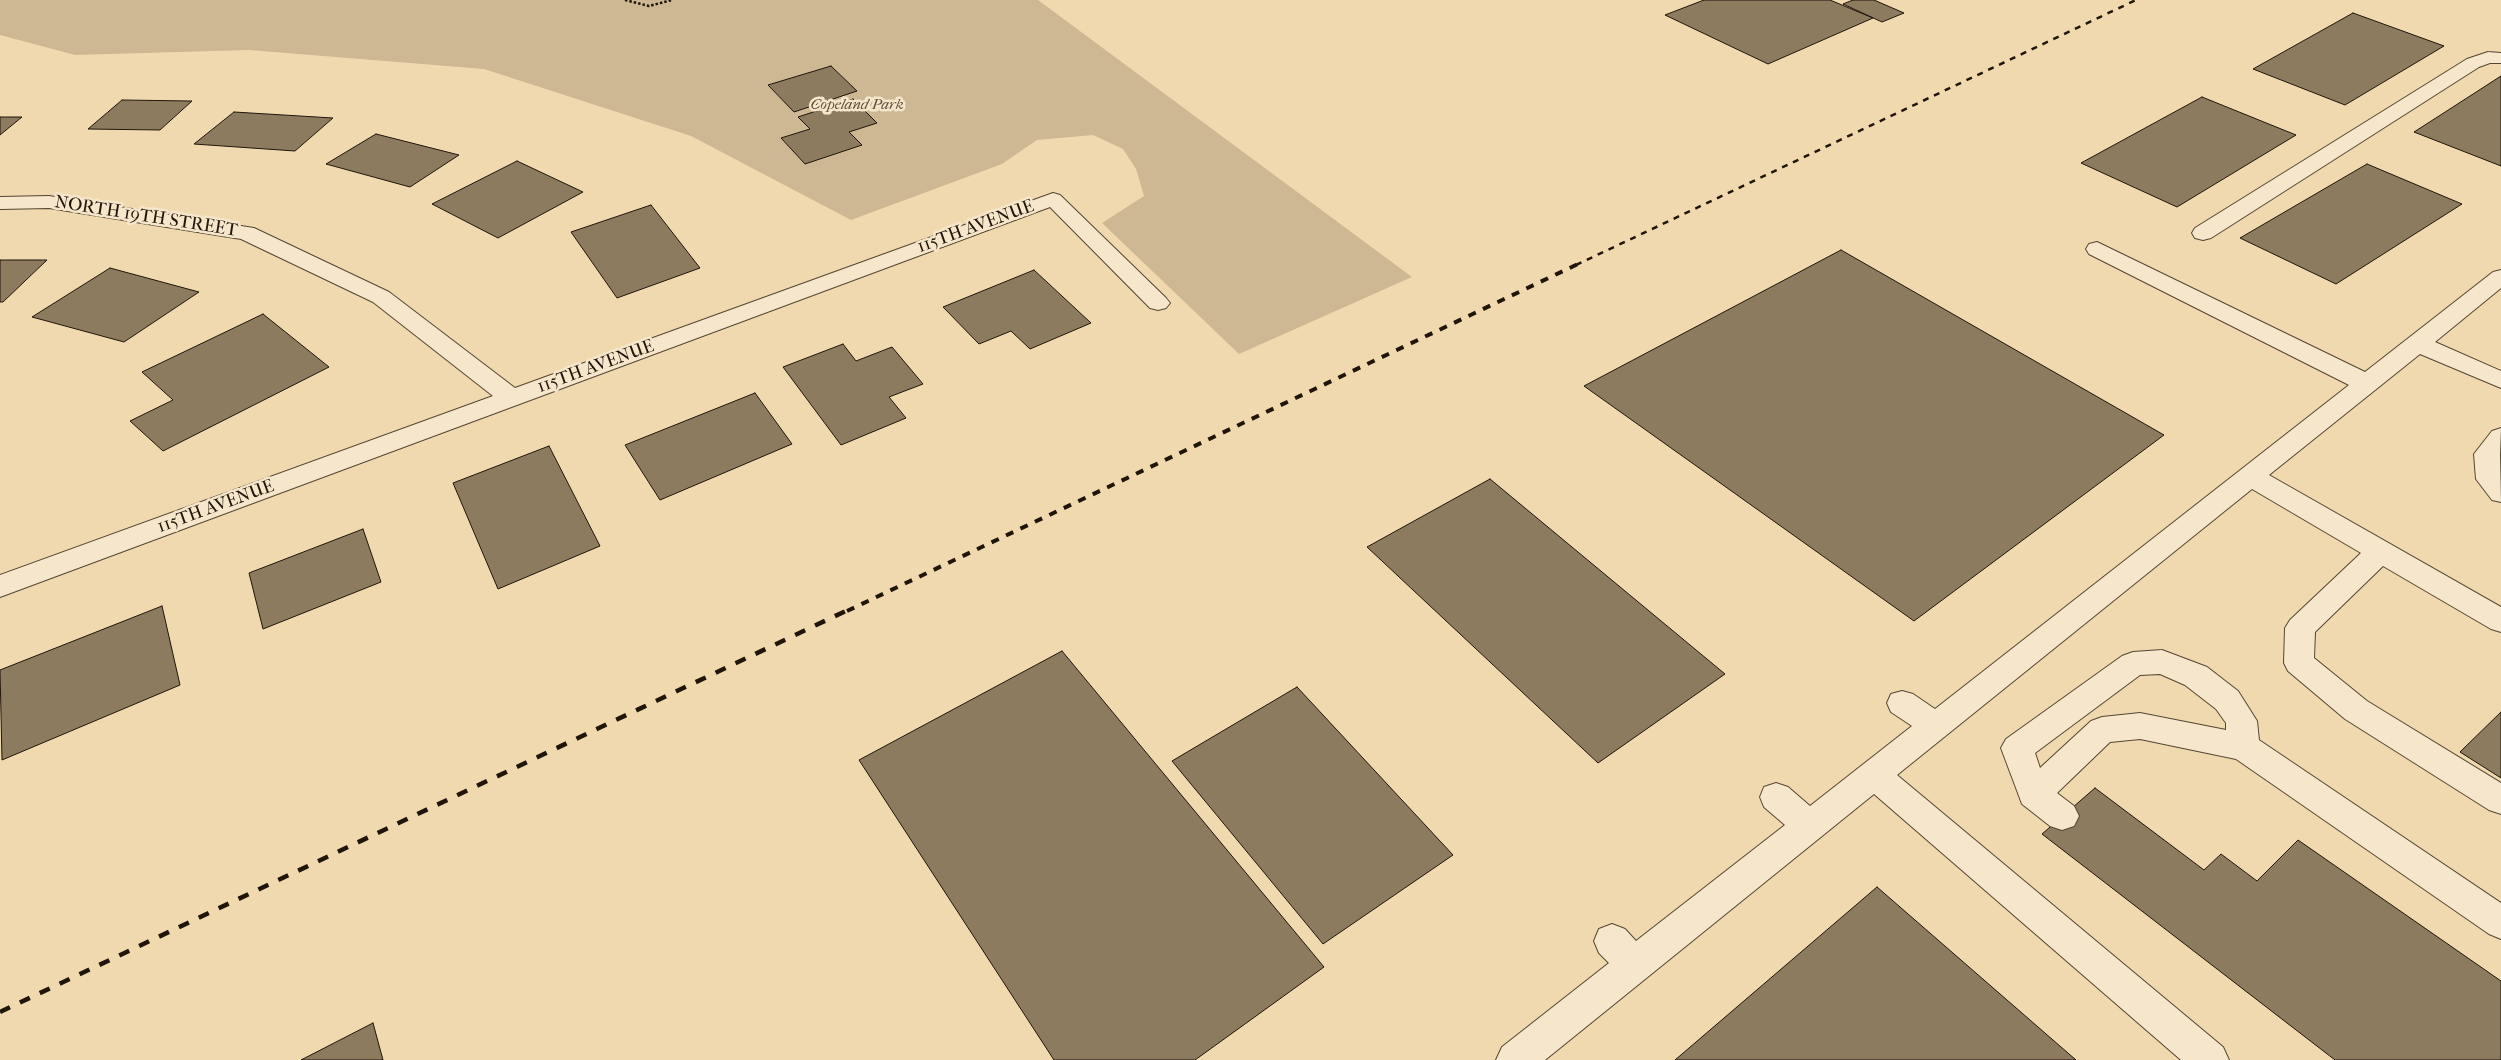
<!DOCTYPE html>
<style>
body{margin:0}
canvas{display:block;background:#f1d9af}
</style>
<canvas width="2501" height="1060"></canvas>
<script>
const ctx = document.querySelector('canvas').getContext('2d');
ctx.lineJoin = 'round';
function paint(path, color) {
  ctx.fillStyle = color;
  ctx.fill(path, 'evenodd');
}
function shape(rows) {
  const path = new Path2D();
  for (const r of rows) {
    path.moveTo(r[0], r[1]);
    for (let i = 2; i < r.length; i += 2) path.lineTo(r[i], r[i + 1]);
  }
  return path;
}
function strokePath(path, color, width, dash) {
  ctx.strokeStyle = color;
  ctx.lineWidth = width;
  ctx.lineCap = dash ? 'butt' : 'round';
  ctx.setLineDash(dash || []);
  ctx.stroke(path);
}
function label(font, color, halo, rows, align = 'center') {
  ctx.font = font + ' "IM FELL French Canon",serif';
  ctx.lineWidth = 5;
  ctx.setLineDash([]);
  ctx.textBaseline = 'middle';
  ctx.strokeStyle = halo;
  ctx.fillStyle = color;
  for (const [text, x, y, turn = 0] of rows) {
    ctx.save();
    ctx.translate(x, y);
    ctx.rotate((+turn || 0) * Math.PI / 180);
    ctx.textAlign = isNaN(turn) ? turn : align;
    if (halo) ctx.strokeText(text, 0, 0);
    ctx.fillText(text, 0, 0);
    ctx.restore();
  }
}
const green = shape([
 [0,0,1038,0,1412,277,1239,354,1102,223,1144,196,1136,169,1123,149,1093,135,1037,140,1002,164,851,220,691,136,484,69,249,50,75,55,0,35]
]);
const building = shape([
 [1704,0,1830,0,1873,18,1768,64,1665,15,1704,0],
 [1853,0,1874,0,1904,13,1882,22,1843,4,1853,0],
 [2353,13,2444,46,2345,105,2253,69,2353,13],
 [831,66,857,91,794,112,768,85,831,66],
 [2501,76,2501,166,2414,132,2439,116,2501,76],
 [2202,97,2296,135,2177,207,2081,163,2202,97],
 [853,99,877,123,849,132,862,145,805,164,781,138,810,129,798,117,853,99],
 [122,100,192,101,160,130,88,129,122,100],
 [234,112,333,118,295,151,194,144,234,112],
 [0,117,22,117,0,135,0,117],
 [376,134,459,155,410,187,326,164,376,134],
 [517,161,583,192,498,238,432,204,517,161],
 [2367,164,2462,204,2336,284,2240,238,2367,164],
 [651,205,700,268,617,298,571,232,651,205],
 [1841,250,2164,435,1914,621,1584,386,1841,250],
 [0,260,47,260,3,302,0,302,0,260],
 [110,268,199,292,124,342,32,317,110,268],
 [1034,270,1091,323,1030,349,1011,331,979,344,943,307,1034,270],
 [263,314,329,367,163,451,130,421,173,400,142,372,263,314],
 [843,344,856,361,892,347,923,384,889,397,906,418,841,445,783,367,843,344],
 [755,393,792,444,660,500,625,445,755,393],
 [549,446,600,546,498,589,453,483,549,446],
 [1490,479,1725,674,1598,763,1367,547,1490,479],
 [363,529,381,582,263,629,249,573,363,529],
 [162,606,180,685,2,760,0,670,162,606],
 [1062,651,1324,967,1195,1060,1054,1060,859,760,1062,651],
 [1297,687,1453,855,1323,944,1172,761,1297,687],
 [2501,712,2501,778,2460,752,2501,712],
 [2095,788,2204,870,2221,854,2257,881,2298,840,2501,981,2501,1060,2335,1060,2042,834,2095,788],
 [1877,887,2076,1060,1675,1060,1877,887],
 [373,1023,383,1060,301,1060,373,1023]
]);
const path = shape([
 [625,0,649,6,672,0]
]);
const service = shape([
 [2488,52,2501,53,2501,63,2490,63,2479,67,2211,238,2203,240,2195,238,2192,233,2195,228,2467,59,2488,52],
 [2097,242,2365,372,2493,272,2501,270,2501,288,2435,342,2501,371,2501,388,2420,354,2269,475,2501,607,2501,632,2491,629,2383,566,2315,632,2314,658,2367,701,2501,783,2501,814,2489,810,2345,719,2288,671,2284,663,2285,628,2290,620,2361,553,2252,489,1897,775,2223,1047,2229,1060,2181,1060,1874,794,1545,1060,1496,1060,1502,1047,1609,963,1599,953,1594,941,1599,929,1612,924,1625,929,1636,941,1785,825,1764,807,1760,797,1764,787,1776,783,1788,787,1810,806,1912,726,1891,712,1887,703,1891,694,1902,691,1913,694,1935,709,2349,385,2089,254,2086,249,2089,244,2097,242],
 [2501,428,2500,455,2501,502,2492,500,2476,479,2474,454,2492,431,2501,428],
 [2162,650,2207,667,2238,691,2257,721,2259,740,2501,903,2501,939,2489,934,2236,759,2140,739,2110,742,2057,793,2074,806,2079,816,2074,826,2062,830,2050,826,2022,804,2001,748,2006,739,2122,656,2133,652,2162,650],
 [2160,674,2185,685,2216,709,2226,723,2226,730,2140,713,2102,717,2091,721,2040,768,2035,753,2140,675,2160,674]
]);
const minor = shape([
 [1053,193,1060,195,1166,298,1170,303,1166,308,1158,310,1150,308,1050,207,0,597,0,575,493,396,373,302,241,239,49,208,0,209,0,197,49,196,254,228,389,292,515,388,1053,193]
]);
const railFar2 = shape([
 [1576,265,2136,0]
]);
const railFar1 = shape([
 [847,611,1578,264]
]);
const rail = shape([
 [0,1012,850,609]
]);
const farParknames = [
 ["Copeland Park",857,105]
];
const streetNames = [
 ["NORTH 19TH STREET",146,217,9],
 ["115TH AVENUE",976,227,-20],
 ["115TH AVENUE",596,367,-20],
 ["115TH AVENUE",216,507,-20]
];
paint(green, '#cdb893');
paint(building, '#8d7b60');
strokePath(building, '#20150a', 1);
strokePath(service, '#544633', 2);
strokePath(minor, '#544633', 2);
strokePath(path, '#20150a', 2.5, [2.5, 2]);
paint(service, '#f6e6cb');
paint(minor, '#f6e6cb');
strokePath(railFar2, '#20150a', 2.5, [6, 6]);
strokePath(railFar1, '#20150a', 4, [8, 8]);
strokePath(rail, '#20150a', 4.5, [11, 11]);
label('italic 15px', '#5d4e3a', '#f6e6cb', farParknames);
label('18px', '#20150a', '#f6e6cb', streetNames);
</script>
